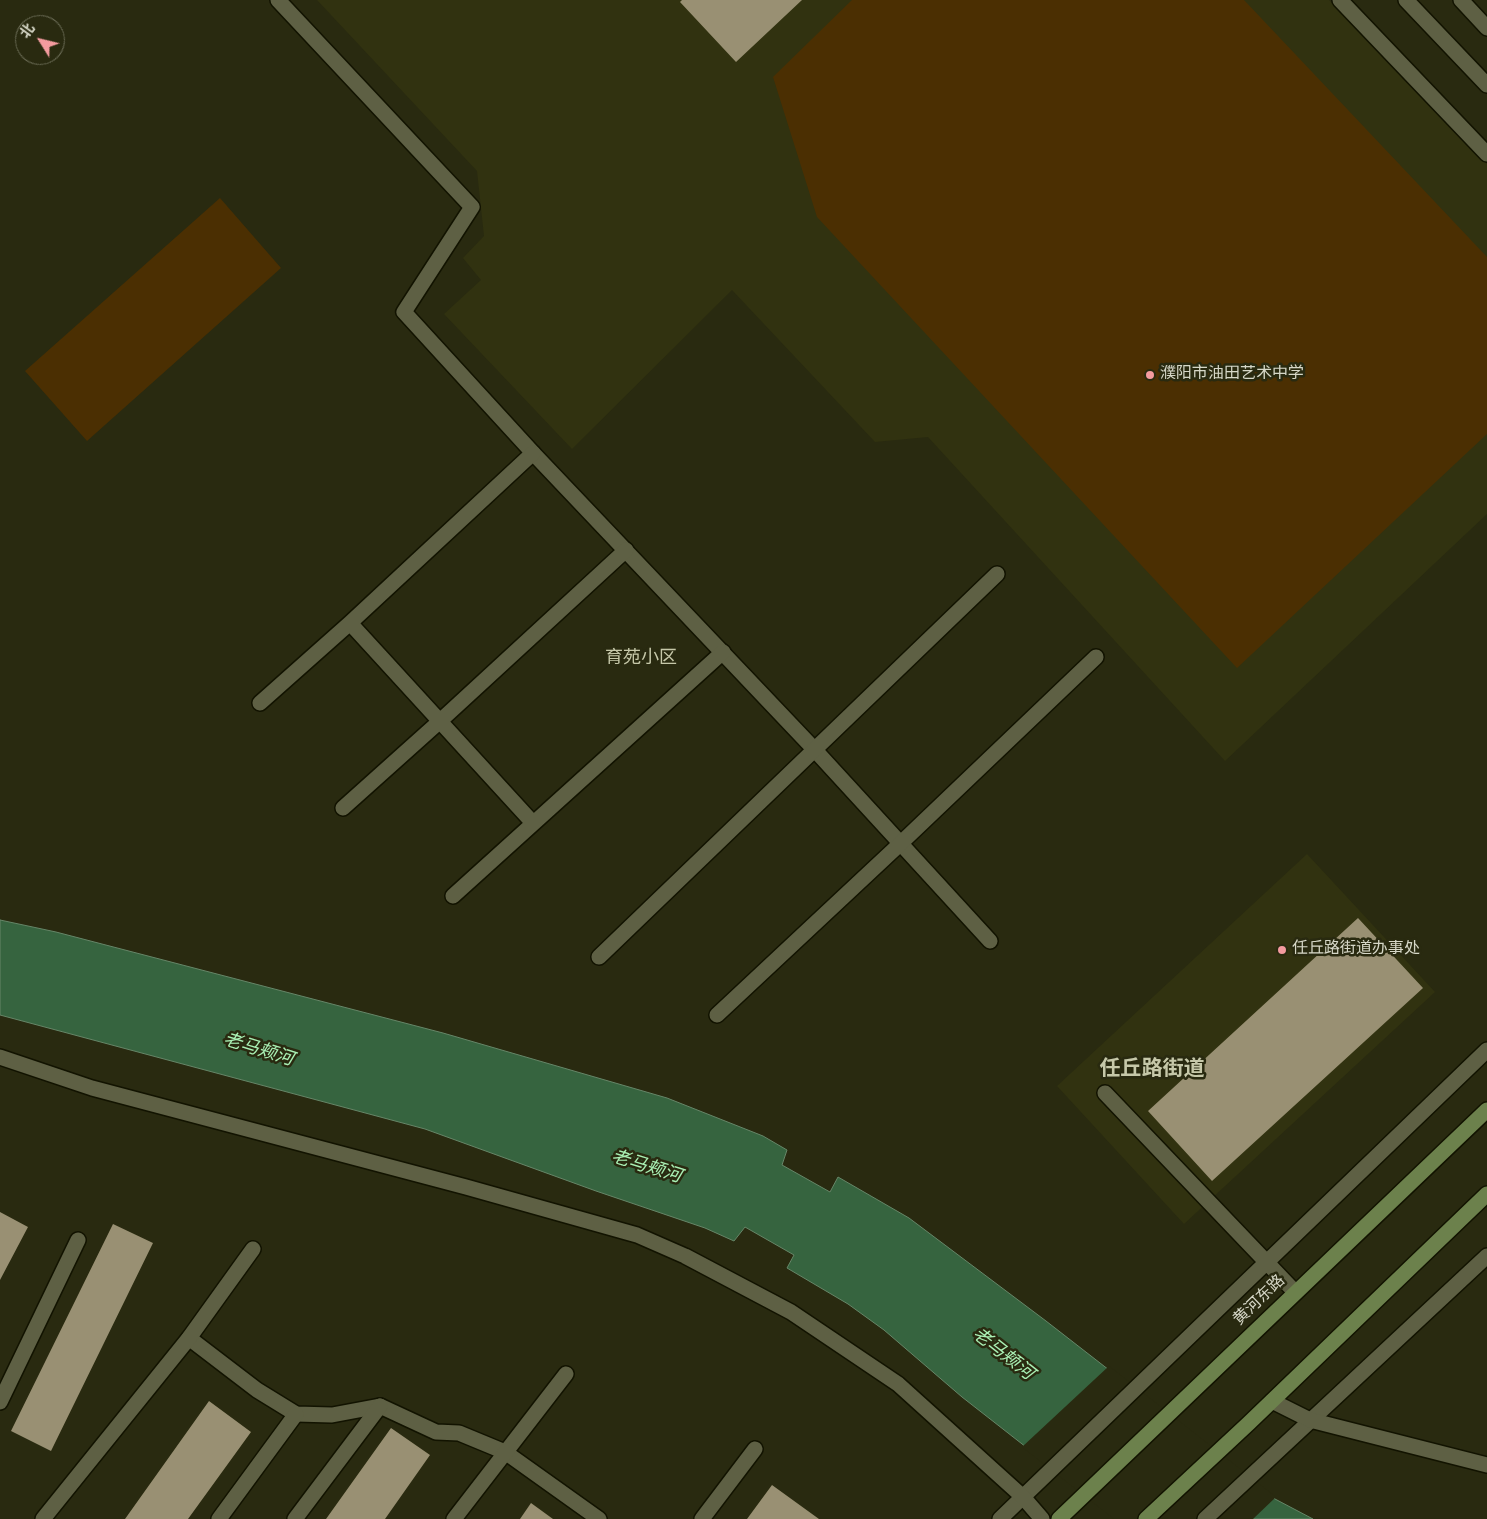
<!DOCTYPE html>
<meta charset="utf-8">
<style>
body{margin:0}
#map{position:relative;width:1487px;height:1519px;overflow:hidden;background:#292a10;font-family:Overpass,"Noto Sans SC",sans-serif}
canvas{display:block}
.north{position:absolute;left:15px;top:15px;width:50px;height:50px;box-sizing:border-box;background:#292a10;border:1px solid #6e6f59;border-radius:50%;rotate:306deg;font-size:14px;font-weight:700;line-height:20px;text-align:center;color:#d6d7c7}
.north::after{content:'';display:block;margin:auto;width:18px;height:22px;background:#f49b9f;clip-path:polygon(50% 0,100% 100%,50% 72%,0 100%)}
</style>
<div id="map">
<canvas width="1487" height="1519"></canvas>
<div class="north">北</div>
</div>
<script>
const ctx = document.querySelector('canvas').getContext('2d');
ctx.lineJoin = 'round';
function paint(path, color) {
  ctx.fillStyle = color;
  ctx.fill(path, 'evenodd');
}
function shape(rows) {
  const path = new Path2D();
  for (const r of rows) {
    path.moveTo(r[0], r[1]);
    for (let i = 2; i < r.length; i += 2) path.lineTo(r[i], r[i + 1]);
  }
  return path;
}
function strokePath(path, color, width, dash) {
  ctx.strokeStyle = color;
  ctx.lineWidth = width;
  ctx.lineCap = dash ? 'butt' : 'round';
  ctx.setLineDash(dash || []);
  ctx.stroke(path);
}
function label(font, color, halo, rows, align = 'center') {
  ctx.font = font + ' Overpass,"Noto Sans SC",sans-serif';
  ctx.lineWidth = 5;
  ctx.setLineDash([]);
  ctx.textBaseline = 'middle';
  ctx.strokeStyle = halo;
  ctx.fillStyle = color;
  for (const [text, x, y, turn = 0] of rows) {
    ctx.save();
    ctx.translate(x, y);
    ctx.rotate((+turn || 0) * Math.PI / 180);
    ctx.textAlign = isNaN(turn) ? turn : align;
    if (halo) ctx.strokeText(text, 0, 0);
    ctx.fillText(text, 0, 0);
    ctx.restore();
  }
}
const built = shape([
 [317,0,1329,0,1487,164,1487,514,1225,761,928,437,875,442,732,290,572,449,444,314,481,280,463,258,484,236,477,171],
 [1307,854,1435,992,1184,1224,1057,1086]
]);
const green = shape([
 [852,0,1244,0,1487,257,1487,434,1237,668,817,217,773,77],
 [220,198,281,268,87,441,25,371]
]);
const water = shape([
 [0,920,56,932,443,1033,667,1098,763,1136,787,1150,782,1165,830,1192,838,1177,909,1218,1046,1321,1275,1499,1313,1519,1118,1519,962,1397,884,1330,848,1304,787,1268,794,1255,745,1227,734,1241,705,1228,596,1191,425,1129,0,1015,0,920]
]);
const pier = shape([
 [1109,1366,1276,1497,1253,1519,1114,1519,1022,1447]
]);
const building = shape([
 [682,0,802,0,736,62,680,2],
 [1358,918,1423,988,1212,1181,1148,1111],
 [0,1212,28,1227,0,1280],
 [113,1224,153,1243,51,1451,11,1431],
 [209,1401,251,1432,188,1519,125,1519],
 [391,1428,430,1455,385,1519,326,1519],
 [772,1485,819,1519,747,1519],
 [531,1503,553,1519,520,1519]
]);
const lane = shape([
 [278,0,472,207,404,312,533,453,814,749,990,941],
 [1340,0,1487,154],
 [1105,1093,1295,1292],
 [189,1338,257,1390,296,1414,332,1415,380,1406,436,1432,459,1433,505,1452,599,1519],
 [1000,1519,1487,1050],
 [1205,1519,1487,1256]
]);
const street = shape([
 [350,623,533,823],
 [260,703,350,623,533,453],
 [343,808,439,722,626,550],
 [453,896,723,652],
 [599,957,997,574],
 [717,1015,901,843,1096,657],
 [0,1057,92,1088,466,1187,637,1235,685,1256,791,1312,898,1384,1023,1497,1042,1519],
 [1272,1401,1310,1420,1487,1465],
 [0,1402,78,1240],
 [43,1519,189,1338,253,1249],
 [219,1519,296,1414],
 [295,1519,380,1406],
 [454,1519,566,1374],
 [702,1519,755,1449]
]);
const secondary = shape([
 [1406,0,1487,85],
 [1461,0,1487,28]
]);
const primary = shape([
 [1059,1519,1487,1110],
 [1146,1519,1249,1423,1487,1194]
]);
const markers = [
 [1150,375,5,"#f49b9f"],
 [1282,950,5,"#f49b9f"]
];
const poiNames = [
 ["濮阳市油田艺术中学",1160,375],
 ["任丘路街道办事处",1292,950]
];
const streetNames = [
 ["黄河东路",1260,1301,-44]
];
const neighbourhoodNames = [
 ["育苑小区",641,659]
];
const waterNames = [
 ["老马颊河",258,1051,17],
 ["老马颊河",646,1168,17],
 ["老马颊河",1002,1355,38]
];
const districtNames = [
 ["任丘路街道",1152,1071]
];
paint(built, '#313210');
paint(green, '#4b2f02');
paint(water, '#36643f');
strokePath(water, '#668668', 1);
paint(pier, '#292a10');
paint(building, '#999073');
strokePath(lane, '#121300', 18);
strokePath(street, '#121300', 18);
strokePath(secondary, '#121300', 18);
strokePath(primary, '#121300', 18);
strokePath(lane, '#5e6044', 15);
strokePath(street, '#5e6044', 15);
strokePath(secondary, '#5e6044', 15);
strokePath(primary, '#6c814c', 15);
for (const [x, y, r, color] of markers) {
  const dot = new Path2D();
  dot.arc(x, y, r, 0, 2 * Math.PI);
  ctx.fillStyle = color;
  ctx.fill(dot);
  strokePath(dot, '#292a10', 2);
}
label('16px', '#d6d7c7', '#292a10', poiNames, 'left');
label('16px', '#d6d7c7', '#292a10', streetNames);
label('18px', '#c6c8a9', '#292a10', neighbourhoodNames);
label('italic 18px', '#aaf1b5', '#292a10', waterNames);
label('bold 21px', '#c6c8a9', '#292a10', districtNames);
</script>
